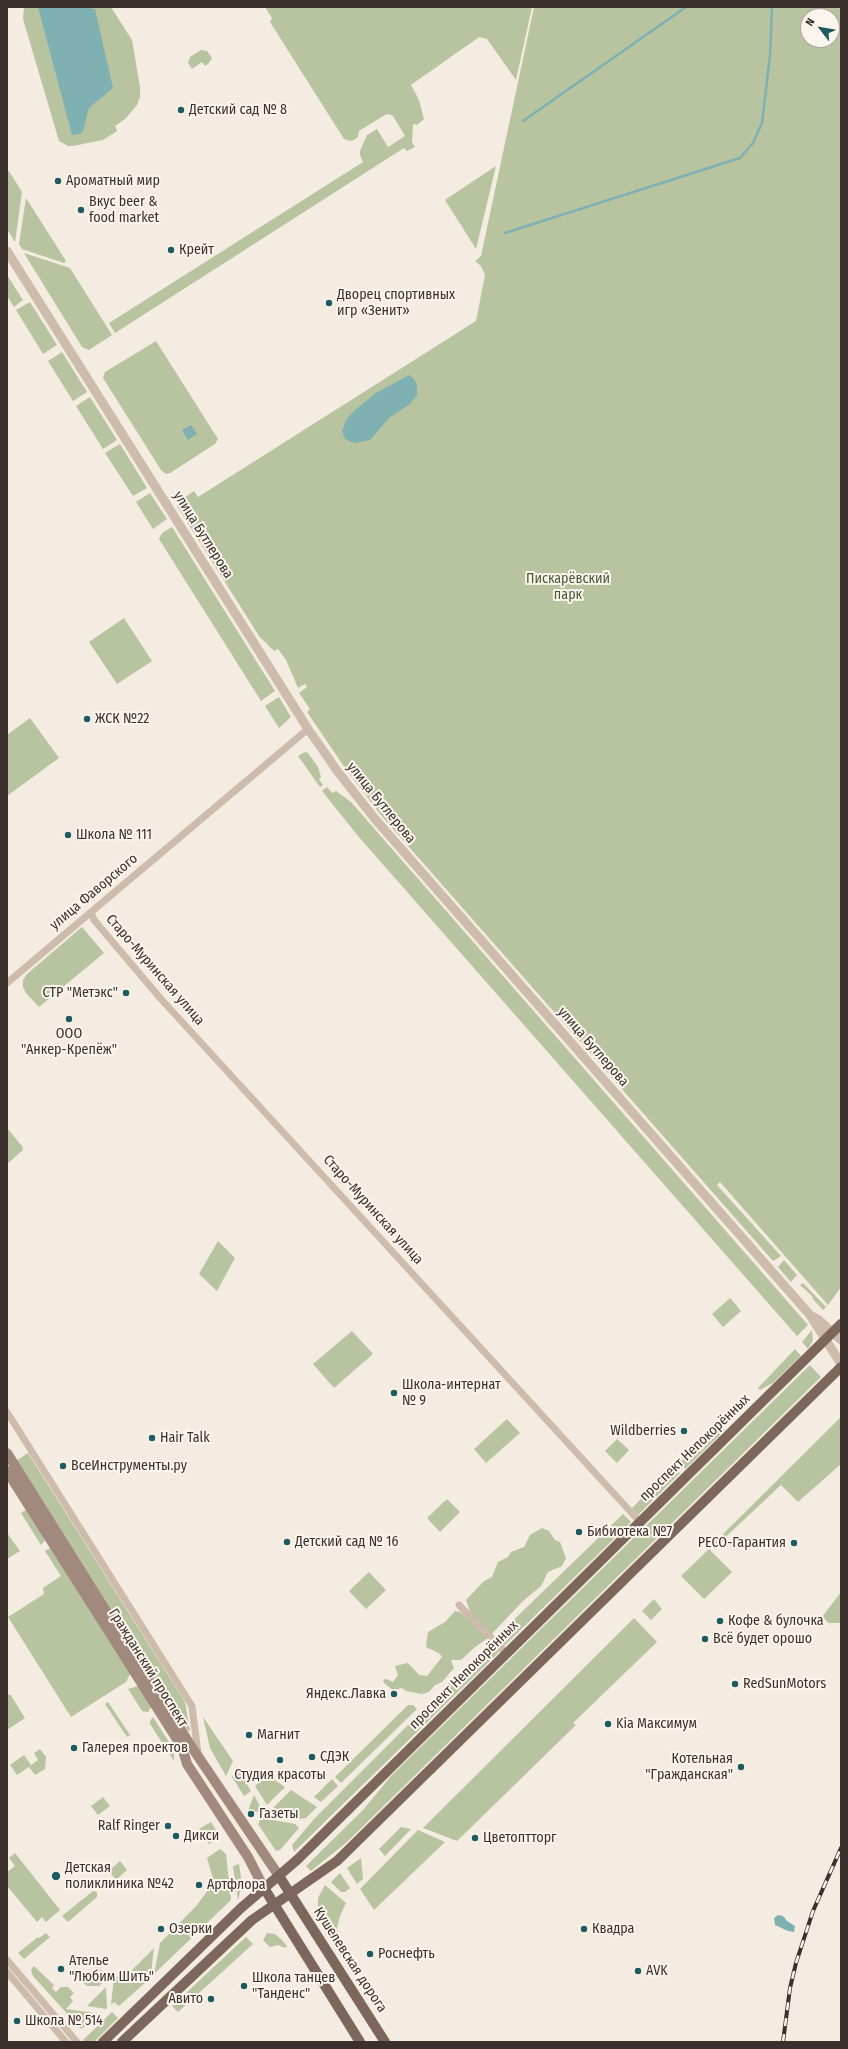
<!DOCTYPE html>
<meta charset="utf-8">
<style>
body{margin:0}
#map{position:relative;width:848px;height:2049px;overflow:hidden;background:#f4ebe1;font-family:"Fira Sans Condensed",sans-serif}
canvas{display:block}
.frame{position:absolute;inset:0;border:8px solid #3b302b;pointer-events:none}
.north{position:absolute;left:800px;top:8px;width:40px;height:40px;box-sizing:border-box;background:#fbf5ee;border:1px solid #aea6a0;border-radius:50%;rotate:301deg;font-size:11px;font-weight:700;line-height:16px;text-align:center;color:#3b302b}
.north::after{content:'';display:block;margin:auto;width:14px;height:18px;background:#1f5a5e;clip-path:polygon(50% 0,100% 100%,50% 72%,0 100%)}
</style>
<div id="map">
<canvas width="848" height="2049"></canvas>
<div class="frame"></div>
<div class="north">N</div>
</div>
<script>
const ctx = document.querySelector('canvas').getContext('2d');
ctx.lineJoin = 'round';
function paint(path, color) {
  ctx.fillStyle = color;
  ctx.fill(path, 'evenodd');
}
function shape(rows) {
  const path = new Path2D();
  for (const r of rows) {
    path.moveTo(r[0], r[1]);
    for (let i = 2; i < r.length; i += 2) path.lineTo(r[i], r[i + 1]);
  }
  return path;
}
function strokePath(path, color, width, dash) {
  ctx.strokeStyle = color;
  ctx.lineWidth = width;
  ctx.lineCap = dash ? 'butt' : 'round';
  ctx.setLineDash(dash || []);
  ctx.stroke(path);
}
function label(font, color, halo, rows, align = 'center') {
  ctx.font = font + ' "Fira Sans Condensed",sans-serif';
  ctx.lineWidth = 4;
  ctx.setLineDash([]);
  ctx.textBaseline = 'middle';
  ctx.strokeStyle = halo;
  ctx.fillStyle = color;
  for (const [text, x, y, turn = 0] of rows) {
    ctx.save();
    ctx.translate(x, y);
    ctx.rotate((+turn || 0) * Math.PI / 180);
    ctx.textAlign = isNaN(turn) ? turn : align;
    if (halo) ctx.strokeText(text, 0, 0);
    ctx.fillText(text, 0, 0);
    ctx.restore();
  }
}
const green = shape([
 [24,7,111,7,132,40,140,87,140,97,137,105,125,119,115,126,117,131,103,140,73,146,68,146,59,141,23,19],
 [265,7,532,7,516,80,487,39,479,37,411,85,419,100,424,119,417,125,413,124,412,142,415,147,407,151,404,148,115,333,109,323,363,162,360,155,360,151,367,135,377,129,388,147,405,136,393,116,389,114,385,115,359,131,358,137,354,140,350,141,344,139,270,22,272,18],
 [534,7,841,7,841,1287,828,1305,720,1182,717,1185,781,1256,773,1261,380,814,345,768,307,712,310,709,299,693,307,687,305,684,298,688,286,660,278,649,274,651,259,636,177,506,177,501,180,494,184,498,194,491,198,497,476,321,485,275,481,266,475,261,481,256],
 [808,16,832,16,832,40,808,40],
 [201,50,207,51,212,58,209,63,205,66,202,62,192,69,188,63,190,57],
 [496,166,476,249,445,200],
 [9,171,22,192,15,242,7,229,7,172],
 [26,198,66,261,64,263,22,249,19,244],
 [24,253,70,268,112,335,89,350,82,347],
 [7,275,23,300,14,307,7,296],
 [30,302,57,345,43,354,16,310],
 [156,341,218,439,215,444,170,473,166,474,161,470,103,378,105,372],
 [62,352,87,392,73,401,48,361],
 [90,397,117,440,103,449,76,406],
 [120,444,147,488,133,496,105,453],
 [150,493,167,519,153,529,136,502],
 [172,527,275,691,261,701,159,539,162,533],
 [124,618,152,661,117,684,89,642],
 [279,697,291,717,279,728,265,706],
 [30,718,59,758,7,796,7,735],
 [305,752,308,753,318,767,321,777,319,779,323,785,320,787,298,756],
 [327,787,332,793,336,791,351,802,808,1325,797,1336,358,836,322,791],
 [82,927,104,953,39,1007,26,993,23,987,23,980,27,974],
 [7,1128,22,1146,23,1150,7,1164],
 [218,1241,235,1258,217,1291,199,1274],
 [784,1260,797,1275,791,1282,778,1267],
 [803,1283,826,1307,823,1310,812,1298,813,1297,800,1285],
 [730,1298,741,1311,723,1327,712,1314],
 [812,1330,813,1340,808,1349,802,1342],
 [352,1331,373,1354,334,1388,313,1364],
 [795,1349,801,1356,773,1383,760,1390,758,1388],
 [810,1365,821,1377,347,1842,311,1871,306,1866,363,1810,391,1776],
 [841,1417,841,1464,798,1502,781,1485,716,1546,713,1544],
 [507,1419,520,1433,486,1463,474,1449],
 [719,1425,725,1430,685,1469,680,1462,696,1447,701,1451,705,1447,701,1442],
 [617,1439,629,1450,617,1463,605,1451],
 [28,1453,185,1702,190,1731,188,1731,17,1460],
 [674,1466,680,1473,638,1515,632,1508],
 [447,1499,460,1512,440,1532,427,1518],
 [26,1510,45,1540,41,1545,21,1513],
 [623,1514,631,1522,504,1646,496,1637],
 [542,1528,549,1531,555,1540,560,1542,566,1558,562,1566,548,1572,541,1586,523,1601,488,1638,475,1647,461,1660,451,1660,454,1668,442,1682,435,1685,429,1692,422,1694,406,1691,402,1688,393,1690,384,1683,383,1680,386,1679,393,1682,398,1675,395,1666,408,1663,419,1675,427,1676,442,1657,439,1653,426,1647,428,1632,445,1622,455,1611,460,1612,466,1617,468,1615,470,1611,466,1600,484,1581,492,1577,498,1562,508,1557,511,1552,524,1547,530,1535],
 [7,1533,20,1551,7,1559],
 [50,1548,130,1674,126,1682,71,1717,8,1617,44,1594,43,1588,61,1576,45,1551],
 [709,1549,732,1572,704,1599,681,1576],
 [369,1572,386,1590,366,1609,349,1591],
 [841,1592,841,1623,829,1623,822,1617],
 [654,1599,662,1609,651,1620,642,1611],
 [634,1618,657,1642,573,1723,576,1725,457,1841,423,1828],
 [491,1642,500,1651,294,1852,292,1845,315,1818],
 [138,1686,151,1707,148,1712,142,1711,128,1689],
 [10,1694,25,1718,7,1730,7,1696],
 [108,1702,130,1735,127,1737,105,1704],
 [408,1705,413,1705,417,1709,341,1783,335,1777],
 [153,1717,174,1750,174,1761,150,1724,150,1721],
 [203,1717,233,1761,226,1776,210,1748],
 [40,1749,46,1757,45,1769,35,1775,29,1767,17,1775,10,1765,24,1755,31,1765,38,1760,34,1753],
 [237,1767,251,1791,244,1796,232,1777],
 [267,1775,285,1787,267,1805,255,1786],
 [332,1779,338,1786,321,1802,314,1797],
 [291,1790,317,1807,306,1818,299,1819,275,1813,271,1810],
 [254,1795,260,1806,260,1812,248,1811],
 [103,1797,110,1806,98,1815,91,1806],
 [261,1818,295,1824,299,1828,280,1850,276,1851,258,1824],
 [211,1822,220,1837,209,1844,199,1829],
 [401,1827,411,1829,385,1856,379,1849],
 [418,1830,445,1842,374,1910,360,1889],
 [220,1849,226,1854,231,1900,154,1974,160,1943,197,1905,214,1882,207,1858],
 [15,1853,60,1910,46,1922,42,1917,37,1922,7,1886,7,1872,15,1866,9,1858],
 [361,1858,363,1879,357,1884,347,1868],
 [120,1861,127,1870,116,1880,109,1871],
 [239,1864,242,1885,238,1900,233,1866],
 [340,1873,350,1888,345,1892,341,1892,331,1882],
 [325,1885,346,1903,340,1916,337,1928,342,1954,340,1955,321,1925,318,1912,318,1898],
 [93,1891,97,1892,97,1897,68,1922,62,1916],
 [46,1933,50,1937,24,1959,18,1953,38,1937,39,1938],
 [267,1933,275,1934,281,1939,287,1946,285,1948,278,1945,270,1947,263,1940],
 [246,1937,253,1944,178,2012,172,2006],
 [154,1948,151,1973,130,1972],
 [34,1966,54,1985,52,1988,56,1992,61,1987,68,1987,74,1993,70,1997,73,2001,66,2009,102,2014,81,2029,33,1976,31,1970],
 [97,1966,104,1973,98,1979,102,1983,99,1986,87,1986,82,1982,84,1980,88,1984,94,1977,91,1973],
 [114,1977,124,1977,148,1978,146,1982,119,2006,114,2002,111,2005],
 [106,1987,107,2009,87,2006],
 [112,2012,118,2018,94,2042,85,2042,83,2040]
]);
const water = shape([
 [38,7,81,7,95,9,113,88,89,108,83,131,80,134,72,135],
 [409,375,414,379,417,385,417,395,410,404,389,418,370,440,354,443,345,439,342,431,346,420,354,411,376,393],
 [191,425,197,434,188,440,182,430],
 [778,1915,783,1916,787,1921,795,1926,794,1932,788,1931,775,1925,774,1918]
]);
const stream = shape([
 [523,121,686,7],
 [505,233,740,158,753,143,762,123,770,56,772,7]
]);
const minor = shape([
 [91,912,94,920,161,999,640,1522],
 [7,983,308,729],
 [7,1412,192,1706,198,1754],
 [459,1605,506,1653],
 [7,1960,77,2042],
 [7,1972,66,2042]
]);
const tertiary = shape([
 [7,251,308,729,338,772,375,819,810,1315,841,1364],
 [810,1315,819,1320,841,1340]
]);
const secondary = shape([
 [7,1453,189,1743,279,1876],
 [7,1471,182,1747,187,1764,248,1857,264,1888]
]);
const primary = shape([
 [279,1876,385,2042],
 [264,1888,360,2042],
 [103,2042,241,1908,297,1860,841,1324],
 [122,2042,252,1920,337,1861,841,1367]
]);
const rail = shape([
 [783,2042,790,1988,796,1963,813,1911,841,1848]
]);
const markers = [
 [181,110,4,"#1f5a5e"],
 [58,181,4,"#1f5a5e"],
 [81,210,4,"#1f5a5e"],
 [171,250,4,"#1f5a5e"],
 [329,303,4,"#1f5a5e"],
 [87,719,4,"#1f5a5e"],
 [68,835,4,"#1f5a5e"],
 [126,993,4,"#1f5a5e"],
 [69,1019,4,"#1f5a5e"],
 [394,1393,4,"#1f5a5e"],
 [684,1431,4,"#1f5a5e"],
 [152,1438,4,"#1f5a5e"],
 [63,1466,4,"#1f5a5e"],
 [579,1532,4,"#1f5a5e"],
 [287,1542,4,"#1f5a5e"],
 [794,1543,4,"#1f5a5e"],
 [720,1621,4,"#1f5a5e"],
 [705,1639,4,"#1f5a5e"],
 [735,1684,4,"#1f5a5e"],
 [394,1694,4,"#1f5a5e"],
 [608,1724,4,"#1f5a5e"],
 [249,1735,4,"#1f5a5e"],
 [74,1748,4,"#1f5a5e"],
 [312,1757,4,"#1f5a5e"],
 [280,1760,4,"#1f5a5e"],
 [741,1767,4,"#1f5a5e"],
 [251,1814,4,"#1f5a5e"],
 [168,1826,4,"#1f5a5e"],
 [176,1836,4,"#1f5a5e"],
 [475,1838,4,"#1f5a5e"],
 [56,1876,5,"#1f5a5e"],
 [199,1885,4,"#1f5a5e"],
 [161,1929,4,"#1f5a5e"],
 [584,1929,4,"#1f5a5e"],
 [370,1954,4,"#1f5a5e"],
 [61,1969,4,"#1f5a5e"],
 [638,1971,4,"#1f5a5e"],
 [244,1986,4,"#1f5a5e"],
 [211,1999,4,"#1f5a5e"],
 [17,2021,4,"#1f5a5e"]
];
const poiNames = [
 ["Детский сад № 8",189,110],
 ["Ароматный мир",66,181],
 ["Вкус beer &",89,202],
 ["food market",89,218],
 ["Крейт",179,250],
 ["Дворец спортивных",337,295],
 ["игр «Зенит»",337,311],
 ["ЖСК №22",95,719],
 ["Школа № 111",76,835],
 ["СТР \"Метэкс\"",118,993,"right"],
 ["ООО",69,1034,"center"],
 ["\"Анкер-Крепёж\"",69,1050,"center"],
 ["Школа-интернат",402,1385],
 ["№ 9",402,1401],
 ["Wildberries",676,1431,"right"],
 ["Hair Talk",160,1438],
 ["ВсеИнструменты.ру",71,1466],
 ["Бибиотека №7",587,1532],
 ["Детский сад № 16",295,1542],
 ["РЕСО-Гарантия",786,1543,"right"],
 ["Кофе & булочка",728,1621],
 ["Всё будет орошо",713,1639],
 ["RedSunMotors",743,1684],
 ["Яндекс.Лавка",386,1694,"right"],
 ["Kia Максимум",616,1724],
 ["Магнит",257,1735],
 ["Галерея проектов",82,1748],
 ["СДЭК",320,1757],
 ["Котельная",733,1759,"right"],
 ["\"Гражданская\"",733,1775,"right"],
 ["Студия красоты",280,1775,"center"],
 ["Газеты",259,1814],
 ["Ralf Ringer",160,1826,"right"],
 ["Дикси",184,1836],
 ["Цветоптторг",483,1838],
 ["Детская",65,1868],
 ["поликлиника №42",65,1884],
 ["Артфлора",207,1885],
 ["Озерки",169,1929],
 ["Квадра",592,1929],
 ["Роснефть",378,1954],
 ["Ателье",69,1961],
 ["\"Любим Шить\"",69,1977],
 ["AVK",646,1971],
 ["Школа танцев",252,1978],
 ["\"Танденс\"",252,1994],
 ["Авито",203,1999,"right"],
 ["Школа № 514",25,2021]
];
const streetNames = [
 ["улица Бутлерова",203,535,58],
 ["улица Бутлерова",381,803,51],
 ["улица Фаворского",94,892,-40],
 ["Старо-Муринская улица",155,970,49],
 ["улица Бутлерова",593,1047,49],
 ["Старо-Муринская улица",373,1210,48],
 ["проспект Непокорённых",695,1448,-44],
 ["Гражданский проспект",148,1668,58],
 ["проспект Непокорённых",464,1675,-45],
 ["Кушелевская дорога",350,1960,57]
];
const parkNames = [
 ["Пискарёвский",568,579],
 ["парк",568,595]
];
paint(green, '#b8c4a0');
paint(water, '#7fb0b2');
strokePath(stream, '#7fb0b2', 2.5);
strokePath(minor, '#cdbbac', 7);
strokePath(tertiary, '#cdbbac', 9);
strokePath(secondary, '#a18a7d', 10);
strokePath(primary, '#7d675c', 10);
strokePath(rail, '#3b302b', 4);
strokePath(rail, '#fbf5ee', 2.5, [8]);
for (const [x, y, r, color] of markers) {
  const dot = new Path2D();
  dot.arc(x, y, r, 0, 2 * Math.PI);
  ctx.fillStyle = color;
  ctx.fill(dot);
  strokePath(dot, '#fbf5ee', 1.5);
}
label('14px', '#3b302b', '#fbf5ee', poiNames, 'left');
label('14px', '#3b302b', '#fbf5ee', streetNames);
label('14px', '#4a5a2e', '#fbf5ee', parkNames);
</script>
